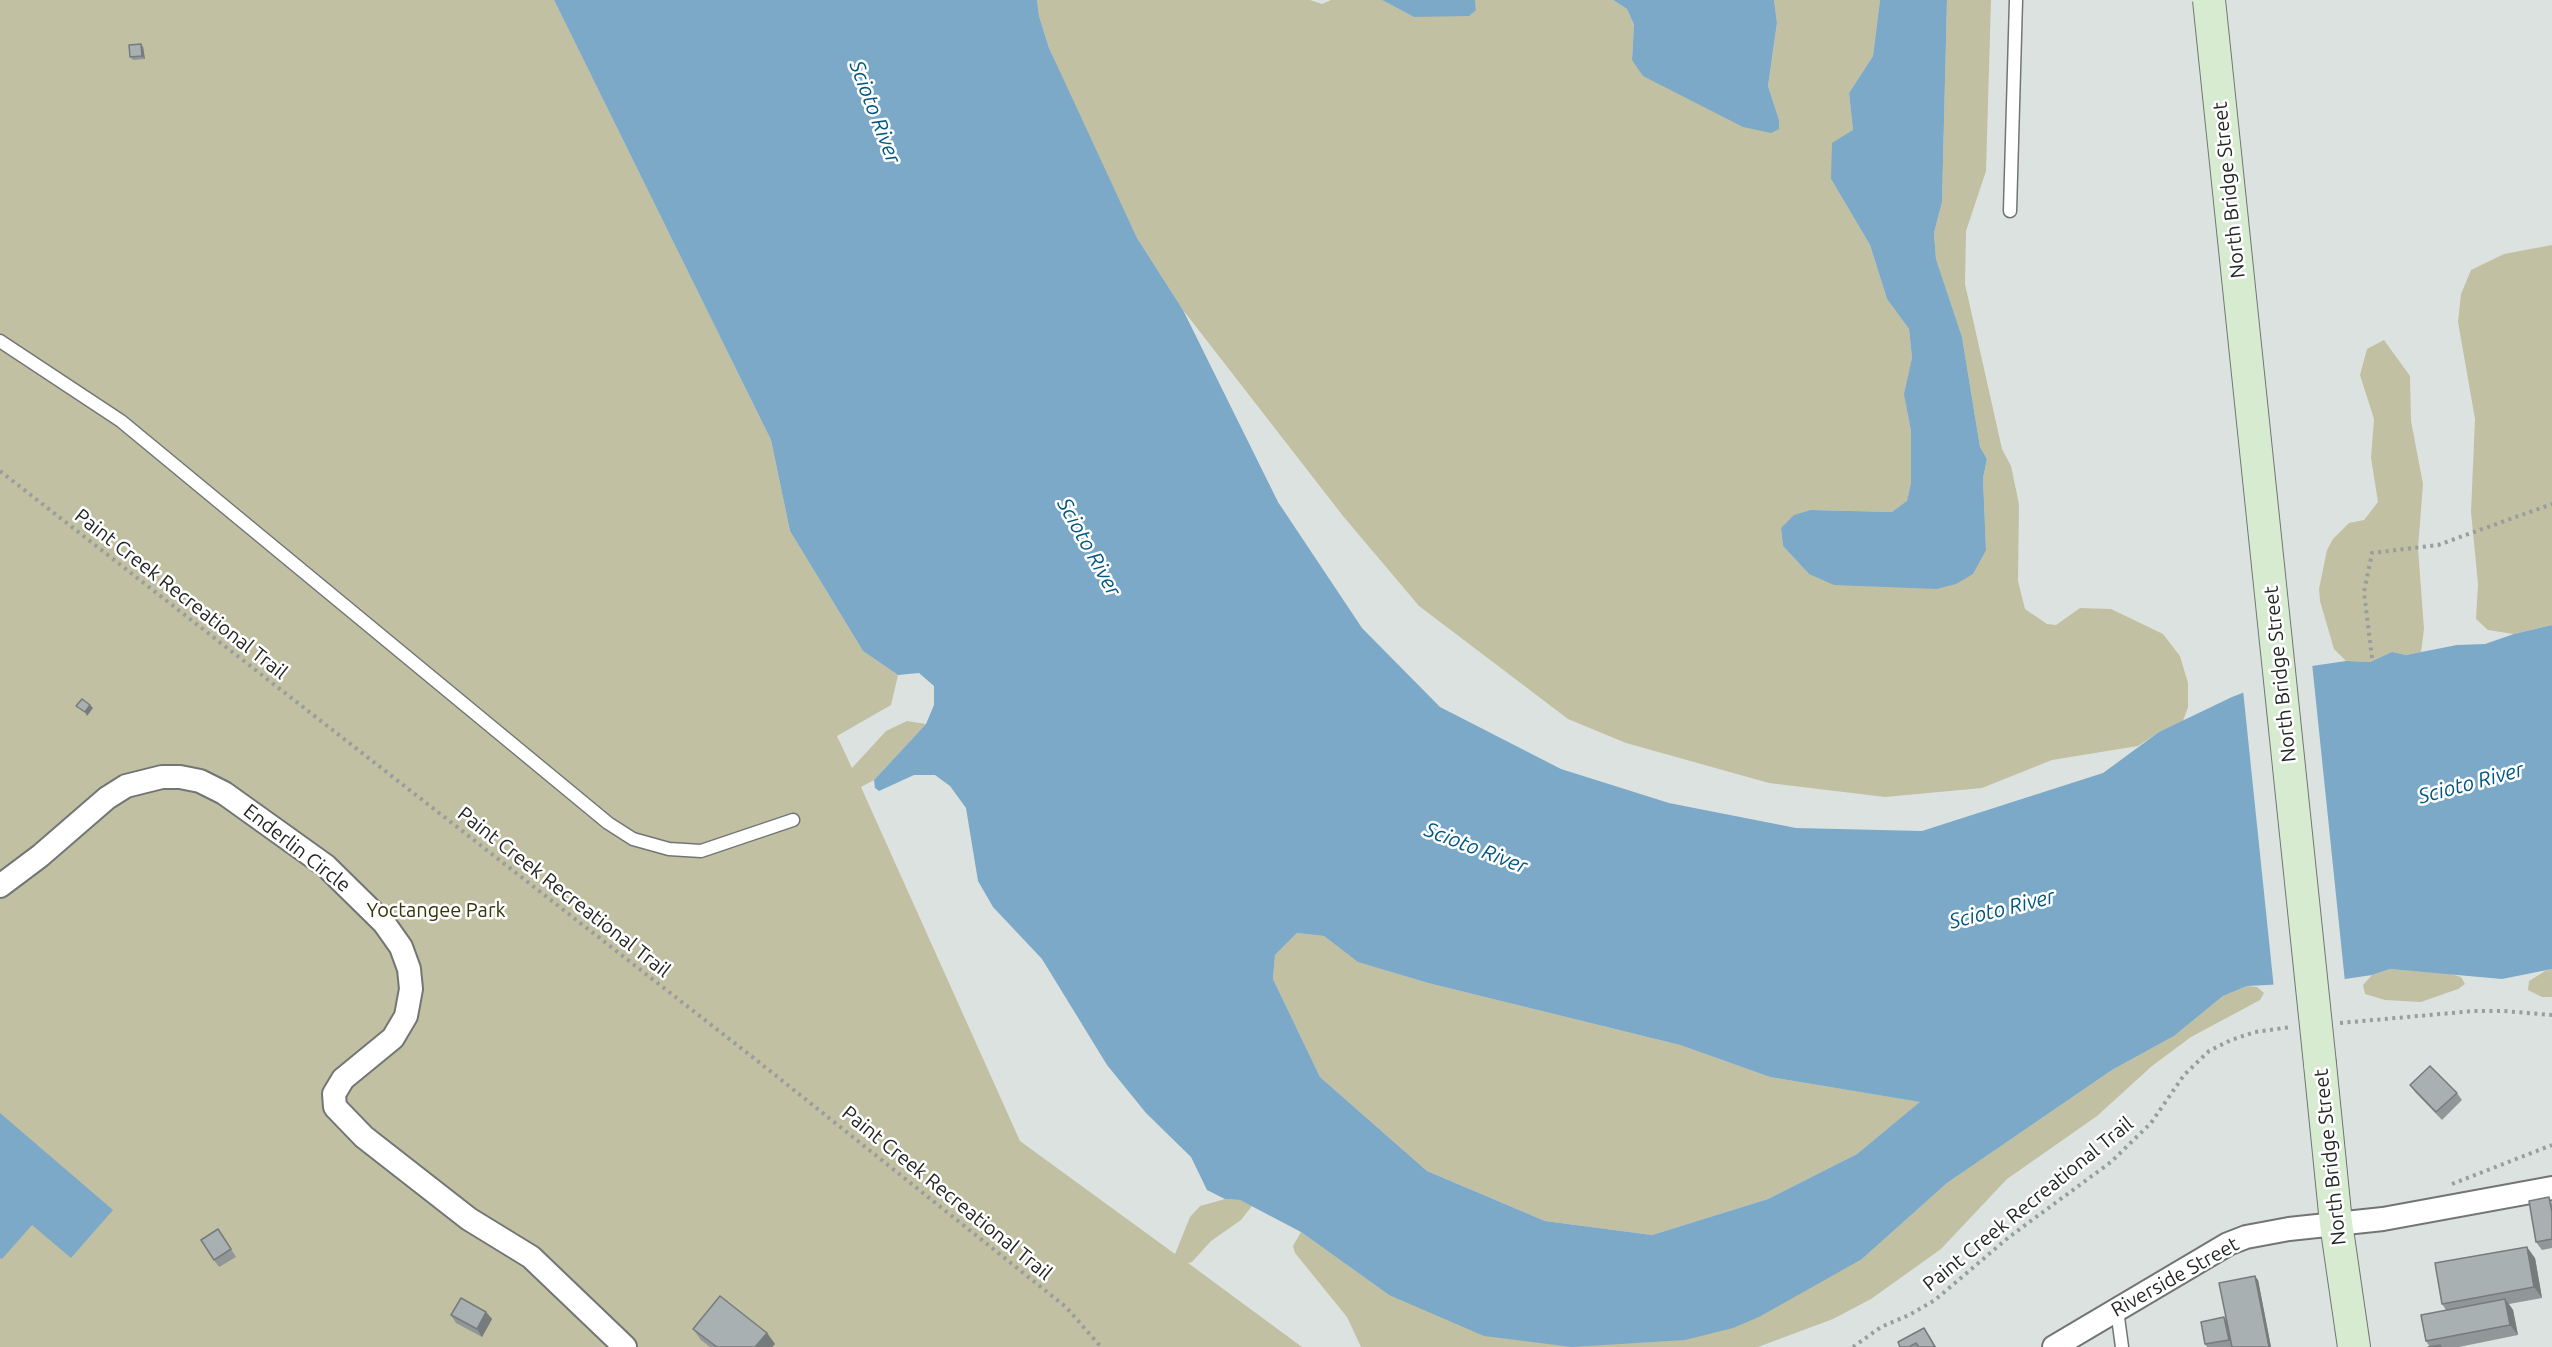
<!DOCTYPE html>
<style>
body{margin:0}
canvas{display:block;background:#dce2e0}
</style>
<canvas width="2552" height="1347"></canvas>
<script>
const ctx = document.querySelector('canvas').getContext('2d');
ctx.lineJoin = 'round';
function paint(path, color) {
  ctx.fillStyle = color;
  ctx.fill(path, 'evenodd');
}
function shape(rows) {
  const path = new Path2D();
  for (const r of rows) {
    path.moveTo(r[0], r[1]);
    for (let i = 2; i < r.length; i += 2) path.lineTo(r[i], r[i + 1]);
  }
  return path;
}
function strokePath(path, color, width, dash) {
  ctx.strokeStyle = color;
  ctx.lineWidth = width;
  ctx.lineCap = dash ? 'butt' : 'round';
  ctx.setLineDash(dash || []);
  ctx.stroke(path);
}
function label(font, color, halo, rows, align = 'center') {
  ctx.font = font + ' Ubuntu,sans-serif';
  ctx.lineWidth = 5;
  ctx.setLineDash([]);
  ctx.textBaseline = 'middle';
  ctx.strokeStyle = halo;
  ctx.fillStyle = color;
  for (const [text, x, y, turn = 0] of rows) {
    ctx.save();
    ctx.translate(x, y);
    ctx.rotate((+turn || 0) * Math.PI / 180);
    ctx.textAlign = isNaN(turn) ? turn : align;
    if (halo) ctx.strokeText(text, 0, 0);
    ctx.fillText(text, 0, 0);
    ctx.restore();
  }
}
const green = shape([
 [0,0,554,0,771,440,790,531,863,651,898,675,891,705,837,736,852,768,886,731,907,721,926,724,874,780,861,787,1020,1141,1175,1254,1190,1217,1200,1206,1225,1199,1240,1200,1252,1206,1241,1220,1211,1241,1192,1262,1188,1263,1302,1347,0,1347],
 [1037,0,1310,0,1322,4,1331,0,1382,0,1414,17,1476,10,1475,0,1613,0,1627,9,1634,26,1632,60,1779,129,1779,120,1768,86,1777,23,1774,0,1880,0,1873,56,1849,93,1853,130,1831,179,1870,245,1887,299,1909,329,1912,358,1905,394,1911,431,1911,483,1907,502,1892,512,1811,510,1781,528,1783,546,1809,574,1986,550,1983,478,1987,459,1980,447,1962,337,1936,259,1934,233,1942,202,1947,0,1991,0,1986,171,1966,231,1965,284,2002,449,2011,466,2019,504,2018,581,2025,609,2047,624,2056,625,2080,608,2111,609,2163,634,2180,656,2188,683,2188,707,2183,721,2159,732,2138,746,2052,760,1982,788,1885,797,1769,783,1626,743,1568,719,1419,606,1343,516,1183,310,1137,238,1074,105,1049,48,1039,16],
 [2552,245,2552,625,2514,634,2488,630,2476,619,2478,584,2471,512,2475,419,2458,322,2461,294,2471,270,2504,254],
 [2384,340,2410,376,2411,421,2423,484,2418,548,2424,629,2421,652,2406,655,2392,652,2370,662,2346,661,2334,649,2320,601,2319,589,2327,550,2333,539,2349,523,2364,520,2378,502,2371,458,2374,419,2360,375,2367,349],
 [1297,933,1324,936,1359,962,1428,983,1680,1045,1770,1077,1921,1102,1857,1154,1768,1199,1652,1235,1545,1221,1427,1171,1320,1077,1273,979,1275,955],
 [2390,969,2451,974,2461,977,2465,984,2458,989,2421,1002,2385,1000,2365,994,2363,985,2372,975],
 [2552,969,2552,997,2542,997,2528,990,2529,981,2545,971],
 [2247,986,2257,987,2264,993,2260,1000,2191,1037,2152,1066,2097,1116,2007,1179,1941,1249,1871,1299,1833,1319,1758,1347,1361,1347,1347,1317,1295,1253,1293,1246,1301,1232,1389,1295,1862,1259,1947,1183,2112,1070,2174,1036,2223,996]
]);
const water = shape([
 [554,0,1037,0,1039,16,1049,48,1137,238,1183,310,1278,502,1362,628,1440,707,1561,769,1669,803,1796,828,1922,831,2103,773,2159,732,2232,697,2312,666,2346,661,2370,662,2392,652,2406,655,2457,645,2485,644,2514,634,2552,625,2552,969,2502,979,2390,969,2372,975,2325,982,2247,986,2223,996,2174,1036,2112,1070,1947,1183,1862,1259,1759,1317,1733,1328,1685,1340,1572,1347,1484,1336,1389,1295,1301,1232,1240,1200,1225,1199,1207,1190,1191,1157,1146,1113,1107,1065,1042,959,993,907,978,881,966,808,950,786,935,775,914,775,879,791,875,788,874,780,926,724,934,705,934,686,919,673,898,675,863,651,790,531,771,440],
 [1297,933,1324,936,1358,962,1428,983,1680,1045,1770,1077,1920,1102,1857,1154,1768,1199,1652,1235,1545,1221,1427,1171,1320,1077,1273,979,1275,955],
 [1382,0,1475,0,1476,10,1469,16,1414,17],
 [1613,0,1774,0,1777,23,1768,86,1779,120,1779,129,1771,133,1743,127,1643,76,1632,60,1634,25,1627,9],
 [1880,0,1947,0,1942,202,1934,233,1936,259,1962,337,1980,447,1987,459,1983,478,1986,550,1973,574,1956,584,1937,589,1834,585,1809,574,1783,546,1781,528,1794,515,1811,510,1892,512,1907,501,1911,483,1911,431,1904,394,1912,358,1909,329,1887,299,1870,245,1831,179,1832,143,1853,130,1849,93,1873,56],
 [0,1113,113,1210,71,1258,32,1225,2,1259,0,1258]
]);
const pier = shape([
 [2312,663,2345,982,2274,989,2243,690]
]);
const path = shape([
 [0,471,755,1059,1066,1307,1101,1347],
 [2372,658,2364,592,2372,553,2438,545,2552,504],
 [2340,1023,2474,1011,2504,1011,2552,1015],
 [2452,1184,2552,1145],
 [1853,1347,1881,1327,1909,1315,1935,1300,2009,1237,2111,1162,2151,1123,2184,1075,2209,1051,2231,1040,2255,1032,2291,1027]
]);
const service = shape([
 [2010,211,2016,0],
 [0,341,121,421,608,823,633,839,669,849,701,851,793,820],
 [2117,1310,2122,1347]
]);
const minor = shape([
 [0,886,40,856,107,798,126,786,162,777,180,777,200,781,224,793,326,866,384,923,401,947,409,969,411,989,406,1016,393,1038,343,1079,334,1094,335,1107,364,1137,469,1219,531,1257,625,1347],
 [2054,1347,2228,1244,2246,1237,2289,1229,2383,1219,2552,1188]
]);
const secondary = shape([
 [2320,1064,2336,1223,2354,1347]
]);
const secondaryBridge = shape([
 [2209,0,2320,1064]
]);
const wall = shape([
 [143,47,145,59,133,60,130,57],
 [2410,1085,2457,1093,2462,1100,2442,1120,2415,1092],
 [2552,1201,2552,1248,2542,1250,2536,1242],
 [218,1229,236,1257,219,1267,214,1260],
 [2535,1258,2542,1298,2509,1304,2513,1310,2518,1335,2459,1347,2428,1347,2430,1347,2426,1341,2446,1310,2442,1304],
 [2258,1280,2271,1347,2207,1347,2205,1344,2227,1321],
 [486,1312,492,1319,482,1337,456,1323,451,1315],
 [693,1329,767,1333,775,1344,772,1347,710,1347,701,1340],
 [1929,1335,1936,1347,1900,1347]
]);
const shadedWall = shape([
 [141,44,143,47,145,59,142,56],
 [90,705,93,708,87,716,85,712],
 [2527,1247,2535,1258,2542,1298,2534,1287],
 [2255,1276,2258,1280,2271,1347,2269,1347],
 [2505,1299,2513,1310,2518,1335,2510,1325],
 [486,1312,492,1319,482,1337,477,1329],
 [2224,1317,2229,1325,2234,1347,2229,1340],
 [767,1333,775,1344,772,1347,755,1347]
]);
const building = shape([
 [141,44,142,56,130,57,129,45,141,44],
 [82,699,90,705,85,712,76,706,82,699],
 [2430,1066,2457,1093,2436,1112,2410,1085,2430,1066],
 [2549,1197,2552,1212,2552,1239,2536,1242,2529,1201,2549,1197],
 [218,1229,231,1249,214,1260,201,1240,218,1229],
 [2527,1247,2534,1287,2442,1304,2435,1263,2527,1247],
 [2255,1276,2269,1347,2232,1347,2219,1283,2255,1276],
 [720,1296,767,1333,755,1347,717,1347,693,1329,720,1296],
 [461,1298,486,1312,477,1329,451,1315,461,1298],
 [2505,1299,2510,1325,2426,1341,2421,1315,2505,1299],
 [2224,1317,2229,1340,2205,1344,2201,1322,2224,1317],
 [1924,1328,1935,1347,1919,1347,1916,1343,1909,1347,1900,1347,1898,1342,1924,1328],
 [2440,1345,2441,1347,2428,1347,2440,1345]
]);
const streetNames = [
 ["North Bridge Street",2229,190,-96],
 ["Paint Creek Recreational Trail",181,594,38],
 ["North Bridge Street",2280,674,-96],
 ["Enderlin Circle",297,848,38],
 ["Paint Creek Recreational Trail",564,892,38],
 ["North Bridge Street",2330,1157,-96],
 ["Paint Creek Recreational Trail",947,1193,39],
 ["Paint Creek Recreational Trail",2028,1204,-39],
 ["Riverside Street",2175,1277,-29]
];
const parkNames = [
 ["Yoctangee Park",436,910]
];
const waterNames = [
 ["Scioto River",875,112,69],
 ["Scioto River",1089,547,61],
 ["Scioto River",2471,783,-15],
 ["Scioto River",1476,848,21],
 ["Scioto River",2002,909,-14]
];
paint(green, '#c2c0a2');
paint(water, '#7ca9c8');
paint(pier, '#dce2e0');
strokePath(service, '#717674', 15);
strokePath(minor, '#717674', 26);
strokePath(secondary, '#717674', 34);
strokePath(path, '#999d9c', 4, [3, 4.5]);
strokePath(service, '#fff', 12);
strokePath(minor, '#fff', 22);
strokePath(secondary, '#d6ebcf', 32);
strokePath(secondaryBridge, '#717674', 34, []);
strokePath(secondaryBridge, '#d6ebcf', 32);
paint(wall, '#919798');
paint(shadedWall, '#767b7c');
paint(building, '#a9b0b1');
strokePath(building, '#767b7c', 1.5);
label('20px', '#242626', '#fff', streetNames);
label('20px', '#37340b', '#fff', parkNames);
label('italic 21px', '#005780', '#fff', waterNames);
</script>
